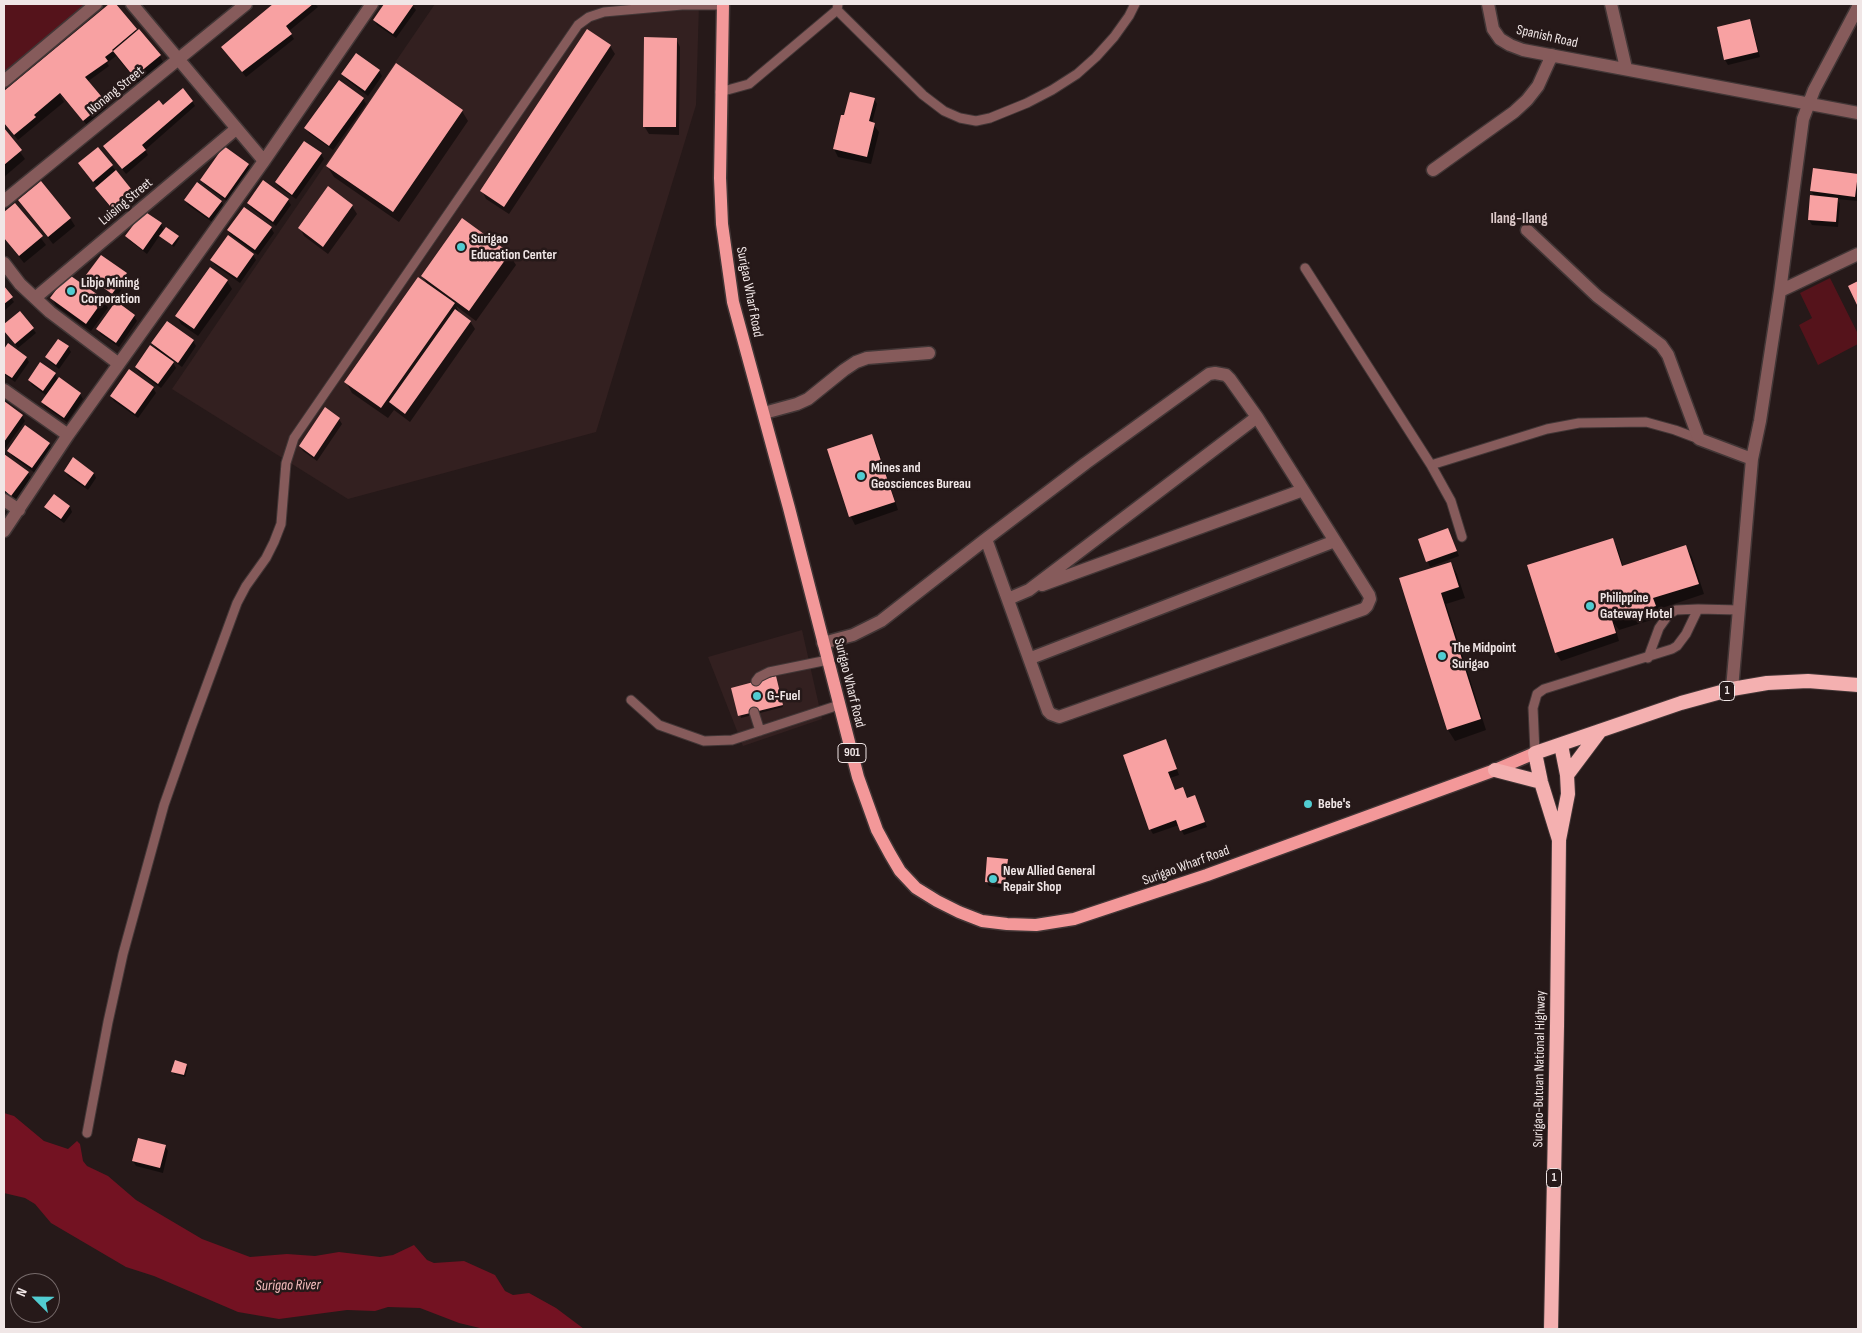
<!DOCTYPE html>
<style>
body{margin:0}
#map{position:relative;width:1862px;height:1333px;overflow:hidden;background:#261919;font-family:"Sofia Sans Condensed",sans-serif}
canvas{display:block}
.frame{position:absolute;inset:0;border:5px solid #f0e6e6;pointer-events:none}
.north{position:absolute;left:10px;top:1273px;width:50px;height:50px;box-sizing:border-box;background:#261919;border:1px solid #776b6b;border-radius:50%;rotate:293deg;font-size:14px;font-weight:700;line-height:20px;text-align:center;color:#f0e6e6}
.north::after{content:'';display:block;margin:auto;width:18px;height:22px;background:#51ccd1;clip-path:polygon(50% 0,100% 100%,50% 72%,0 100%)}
</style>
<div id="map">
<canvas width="1862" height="1333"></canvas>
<div class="frame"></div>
<div class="north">N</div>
</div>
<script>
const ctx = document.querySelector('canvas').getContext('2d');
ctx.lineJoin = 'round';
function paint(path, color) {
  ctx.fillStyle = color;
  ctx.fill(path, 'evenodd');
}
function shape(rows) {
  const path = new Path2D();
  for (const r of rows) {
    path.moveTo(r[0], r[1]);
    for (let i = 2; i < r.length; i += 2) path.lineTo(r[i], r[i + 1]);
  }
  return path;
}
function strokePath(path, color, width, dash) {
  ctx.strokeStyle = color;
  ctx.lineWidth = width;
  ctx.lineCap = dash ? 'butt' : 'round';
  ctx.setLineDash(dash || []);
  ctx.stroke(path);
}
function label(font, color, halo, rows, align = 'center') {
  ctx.font = font + ' "Sofia Sans Condensed",sans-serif';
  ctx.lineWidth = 5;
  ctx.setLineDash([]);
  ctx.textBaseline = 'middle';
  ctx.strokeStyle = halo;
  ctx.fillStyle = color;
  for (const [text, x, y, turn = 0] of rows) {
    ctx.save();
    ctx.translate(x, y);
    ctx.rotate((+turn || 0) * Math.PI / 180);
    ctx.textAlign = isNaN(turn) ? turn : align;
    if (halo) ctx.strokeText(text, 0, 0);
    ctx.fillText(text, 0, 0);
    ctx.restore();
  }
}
const built = shape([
 [435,4,699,4,696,105,596,432,348,499,172,389],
 [802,630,822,719,743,746,708,657]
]);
const green = shape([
 [4,4,89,4,4,74],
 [1830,278,1858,334,1858,344,1818,365,1799,325,1812,318,1800,293]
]);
const water = shape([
 [4,1113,14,1116,44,1141,68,1149,77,1141,80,1144,83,1161,87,1166,108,1176,136,1200,202,1239,250,1257,287,1254,315,1256,339,1252,380,1257,393,1255,414,1245,427,1260,434,1263,464,1261,495,1275,505,1291,513,1295,529,1293,556,1308,584,1329,484,1329,459,1323,420,1308,388,1307,375,1311,347,1310,279,1319,238,1312,154,1276,126,1267,51,1223,35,1204,25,1198,4,1193]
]);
const shadow = shape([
 [111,4,115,4,137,32,160,56,164,64,139,84,116,56,107,63,109,66,87,82,107,108,87,125,60,94,59,94,64,102,18,140,4,123,4,93],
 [275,4,315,4,318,7,289,31,294,39,246,77,223,47],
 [386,4,411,4,416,10,396,38,377,25,374,20],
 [1749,20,1752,25,1760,57,1728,65,1725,60],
 [676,39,680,47,679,135,649,134,644,126],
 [610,46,615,54,509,214,486,199,482,191],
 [379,71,382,76,368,96,346,79,343,74],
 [363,99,366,104,333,150,309,133,306,128],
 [874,99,877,104,872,123,879,132,871,164,838,157,834,149,847,118],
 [192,101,195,106,145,150,148,155,126,174,105,147,163,107],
 [462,111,468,121,399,222,334,177,327,166],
 [4,130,25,159,4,177],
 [321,154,324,159,296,199,279,187,276,182],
 [248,165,251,170,228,202,205,185,202,180],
 [112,166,138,200,118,217,99,193,96,188,98,187,82,168],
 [1857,175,1857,201,1837,199,1840,204,1838,227,1812,225,1809,220,1815,197,1811,191],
 [264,182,288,200,291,205,276,226,251,208,248,203],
 [185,200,221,201,224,206,212,222,188,205],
 [19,201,70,218,75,226,53,244],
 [15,204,46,245,24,263,4,238,4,214],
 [352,206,357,214,328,254,304,236,300,228],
 [462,220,509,254,516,265,476,321,456,306,460,314,470,321,475,329,410,422,394,410,388,418,352,393,346,382,428,285,422,276],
 [161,224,164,231,178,237,179,239,174,247,160,235,147,254,130,241,127,236],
 [271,228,274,233,258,255,231,235,228,230],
 [253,255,256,260,240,283,215,265,212,260],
 [126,274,129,279,117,296,90,277,90,279,87,275],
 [227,281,232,289,198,336,181,324,177,316],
 [4,288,14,302,4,311],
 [52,298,103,300,108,308,91,331,56,306],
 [20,312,36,333,18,348,5,332,4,326],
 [134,316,137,321,119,347,100,334,98,329],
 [167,323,193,341,196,346,182,367,171,359,176,368,161,388,139,372,136,367,158,352,153,343],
 [59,340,68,347,71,352,59,369,50,362,47,357],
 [8,345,26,357,29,362,15,382,4,374,4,351],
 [41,364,55,374,58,380,80,394,83,399,67,422,45,407,42,402,47,396,32,385,29,380],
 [153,388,156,393,138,418,114,401,111,396],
 [4,403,22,416,25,421,4,450],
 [325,409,339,419,342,424,317,461,303,451,300,446],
 [871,436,876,443,898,510,855,525,851,517,828,450],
 [49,444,52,449,35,473,12,456,9,451],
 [4,456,28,473,31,478,15,500,4,492],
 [65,471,94,473,96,478,88,490,68,476],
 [46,507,70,507,72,512,64,523,49,512],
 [1448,530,1459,556,1430,567,1420,540],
 [1612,539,1618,550,1623,566,1686,546,1692,557,1704,594,1659,609,1661,617,1619,630,1614,623,1619,641,1561,661,1556,653],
 [1451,563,1457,574,1465,598,1446,604,1486,730,1455,741,1448,730,1401,579],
 [776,680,783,707,741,718,733,689],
 [1166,740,1179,775,1170,778,1175,791,1187,800,1195,797,1207,827,1184,835,1179,825,1153,834,1150,829],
 [1007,860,1010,865,1007,889,989,886,986,881],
 [186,1065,188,1067,185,1077,174,1074,173,1072],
 [165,1146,168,1151,163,1173,136,1166,133,1161]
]);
const building = shape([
 [109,4,116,4,137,29,112,50,113,51,105,57,108,61,85,77,106,102,83,121,60,93,34,115,36,117,14,135,4,123,4,91],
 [273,4,313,4,286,26,292,34,242,72,221,47],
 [384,4,414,4,393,34,373,20],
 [1750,19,1758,52,1724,60,1717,27],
 [139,29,161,55,134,77,113,51],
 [587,29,611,45,504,207,480,191],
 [644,37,677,38,676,127,643,127],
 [356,53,380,70,365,91,341,74],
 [396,63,463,110,393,212,326,166],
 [339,80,364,98,329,146,304,128],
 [183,88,193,101,142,145,146,150,122,169,103,146,159,100,163,105],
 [850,92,875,98,869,121,875,123,867,157,833,149,841,115,844,115],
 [4,128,22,150,4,165],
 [304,141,322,153,292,195,275,182],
 [224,146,249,164,225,198,200,180],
 [98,147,113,165,93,182,78,163],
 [1813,168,1858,174,1855,197,1810,191],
 [116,170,136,195,115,212,95,188],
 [263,180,289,199,273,222,247,203],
 [41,181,71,218,48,237,18,200],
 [197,182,222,201,209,218,184,200],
 [328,186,353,205,323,247,298,228],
 [1810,195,1838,198,1836,222,1808,220],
 [15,203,43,236,19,256,4,238,4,212],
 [244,207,272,227,255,250,227,230],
 [144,211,162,223,143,250,125,236],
 [462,218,510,253,469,311,421,276],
 [166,227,179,236,172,245,159,236],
 [228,235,254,254,237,278,210,260],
 [101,255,127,273,112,294,86,275],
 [210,267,228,280,194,329,175,316],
 [68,274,104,299,86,324,50,298],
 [418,277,455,303,381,408,344,382],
 [1858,281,1858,307,1848,286],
 [4,286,13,297,4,304],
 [116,301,135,315,116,343,96,329],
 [455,309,471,321,405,414,389,402],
 [20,311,34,328,15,344,4,331,4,324],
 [167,321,194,340,178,363,151,343],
 [58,339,69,346,56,365,45,357],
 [8,343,27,357,12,378,4,373,4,349],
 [150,345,174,362,158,384,135,367],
 [40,362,56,373,43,391,28,380],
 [129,369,154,387,135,414,110,396],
 [59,377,81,393,64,418,41,402],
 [4,401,23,415,4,442],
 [325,407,340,418,314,457,299,446],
 [25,425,50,443,32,468,7,451],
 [872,434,895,502,849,517,827,449],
 [4,454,29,472,11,496,4,490],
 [73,457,94,473,85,486,64,471],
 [54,494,70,506,61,519,44,507],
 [1448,528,1457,551,1426,562,1418,539],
 [1613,538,1622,566,1686,545,1699,584,1653,598,1656,606,1612,620,1616,633,1555,653,1527,565],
 [1451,562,1459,587,1441,593,1481,719,1447,730,1399,578],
 [776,676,783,705,738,716,731,688],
 [1166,739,1177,769,1168,772,1175,790,1183,787,1187,798,1195,795,1205,822,1180,831,1176,820,1149,830,1123,755],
 [987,857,1008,859,1005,884,985,882],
 [175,1060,187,1064,184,1075,171,1072],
 [138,1138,166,1145,160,1168,132,1161]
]);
const service = shape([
 [837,10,923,95,944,111,960,118,976,121,990,118,1027,103,1052,90,1077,74,1096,57,1114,37,1129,16,1135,4],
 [720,92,749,84,837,10,838,4],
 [1305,268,1431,465,1451,501,1462,537],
 [1431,465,1547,429,1579,423,1646,422,1675,430,1699,439],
 [1648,658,1659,628,1669,614,1676,610,1698,609,1739,610],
 [756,681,759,677,769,672,828,660],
 [631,700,659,725,704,741,732,740,839,705],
 [754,712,760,731],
 [1535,753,1533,708,1537,694,1544,689,1672,649,1677,646,1686,634,1698,609],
 [87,1133,108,1022,123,954,164,805,191,728,237,603,246,586,266,558,274,542,281,524,286,463,294,438,578,25,589,17,604,12,682,5,723,5]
]);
const minor = shape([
 [132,4,264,161],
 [1488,4,1493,29,1500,39,1510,45,1523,50,1858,113],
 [1611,4,1626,68],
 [4,81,96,4],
 [1433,170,1514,112,1527,100,1538,86,1552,55],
 [4,201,246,4],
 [1527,230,1597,296,1661,345,1668,355,1699,439,1752,459],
 [4,263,20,284,50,312,119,364],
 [1780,291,1858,254],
 [35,298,236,129],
 [4,390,68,435],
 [764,413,797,404,808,399,844,370,856,362,867,358,929,353],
 [4,500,19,510],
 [4,531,68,435,264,161,372,4],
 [1042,585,1303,490],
 [1008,599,1029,590,1257,417],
 [823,643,853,635,881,621,986,539,1086,463,1209,374,1215,373,1226,375,1230,379,1257,417,1369,595,1370,599,1367,606,1364,609,1059,717,1051,714,1048,711,986,539],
 [1031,658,1335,541],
 [1732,689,1752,459,1760,421,1780,291,1803,119,1814,90,1858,7]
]);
const primary = shape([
 [723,4,720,178,722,224,733,302,789,508,858,777,877,830,890,854,900,871,916,888,937,901,959,912,982,921,1007,924,1036,925,1074,919,1207,875,1495,770,1535,753]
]);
const trunk = shape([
 [1495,770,1541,782],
 [1567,775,1600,731],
 [1559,840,1541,782,1535,753,1681,703,1732,689,1767,683,1808,681,1858,685],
 [1551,1329,1557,1026,1559,840,1568,794,1567,775,1561,745]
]);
const markers = [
 [461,247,5,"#51ccd1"],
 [71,291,5,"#51ccd1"],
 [861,476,5,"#51ccd1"],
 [1590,606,5,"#51ccd1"],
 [1442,656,5,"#51ccd1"],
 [757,696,5,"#51ccd1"],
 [1308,804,5,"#51ccd1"],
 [993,879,5,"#51ccd1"]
];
const shields = [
 [1727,691,15],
 [852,753,28],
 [1554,1178,15]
];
const shieldNames = [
 ["1",1727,691],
 ["901",852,753],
 ["1",1554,1178]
];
const streetNames = [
 ["Spanish Road",1547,37,13],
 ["Nonang Street",116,91,-39],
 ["Luising Street",126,202,-40],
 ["Surigao Wharf Road",749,292,79],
 ["Surigao Wharf Road",849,683,76],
 ["Surigao Wharf Road",1186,866,-20],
 ["Surigao-Butuan National Highway",1540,1069,-89]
];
const poiNames = [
 ["Surigao",471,239],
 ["Education Center",471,255],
 ["Libjo Mining",81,283],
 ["Corporation",81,299],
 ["Mines and",871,468],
 ["Geosciences Bureau",871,484],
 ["Philippine",1600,598],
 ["Gateway Hotel",1600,614],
 ["The Midpoint",1452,648],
 ["Surigao",1452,664],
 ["G-Fuel",767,696],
 ["Bebe's",1318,804],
 ["New Allied General",1003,871],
 ["Repair Shop",1003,887]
];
const neighbourhoodNames = [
 ["Ilang-Ilang",1519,219]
];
const waterNames = [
 ["Surigao River",288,1286,-1]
];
paint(built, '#332020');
paint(green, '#55131b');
paint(water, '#731222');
paint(shadow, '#0007');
paint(building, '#f8a1a2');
strokePath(service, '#423636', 11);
strokePath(minor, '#423636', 15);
strokePath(primary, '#423636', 15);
strokePath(trunk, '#423636', 16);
strokePath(service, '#865b5b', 9);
strokePath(minor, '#865b5b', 12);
strokePath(primary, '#f39899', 12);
strokePath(trunk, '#f4b0b0', 14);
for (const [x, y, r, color] of markers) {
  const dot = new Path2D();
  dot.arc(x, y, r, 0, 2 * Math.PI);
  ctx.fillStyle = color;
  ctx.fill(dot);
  strokePath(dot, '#261919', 2);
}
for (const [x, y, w] of shields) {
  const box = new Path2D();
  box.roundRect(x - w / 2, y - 9.5, w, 19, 4);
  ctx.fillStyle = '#261919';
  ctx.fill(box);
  strokePath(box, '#f0e6e6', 1);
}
label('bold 12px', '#f0e6e6', null, shieldNames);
label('14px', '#f0e6e6', '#261919', streetNames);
label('bold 14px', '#f0e6e6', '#261919', poiNames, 'left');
label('bold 15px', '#decbcb', '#261919', neighbourhoodNames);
label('italic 15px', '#f6bebe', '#261919', waterNames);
</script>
